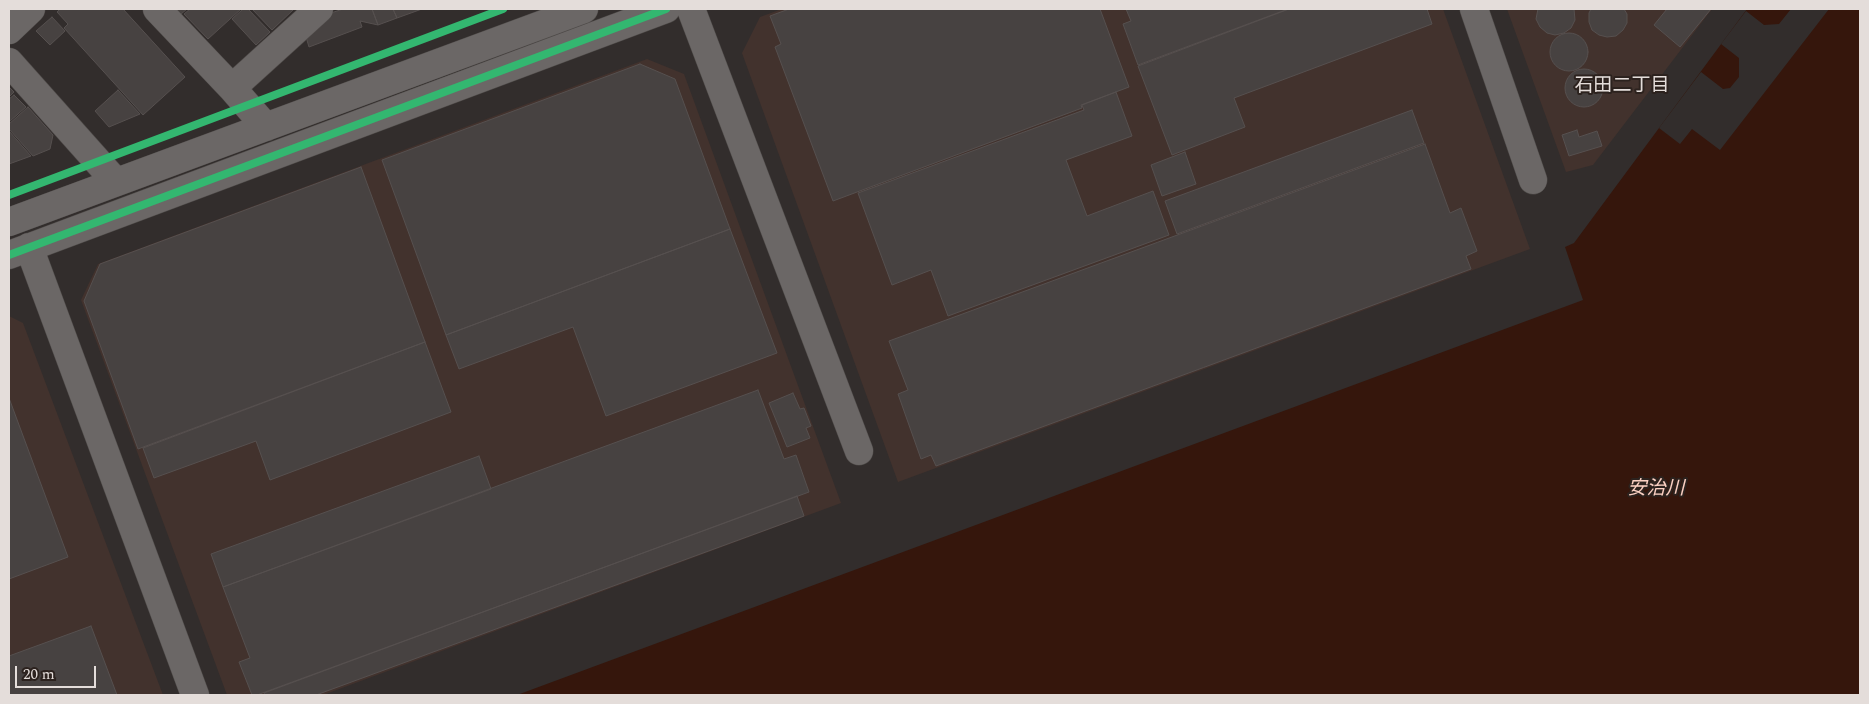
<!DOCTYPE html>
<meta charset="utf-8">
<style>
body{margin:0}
#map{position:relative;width:1869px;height:704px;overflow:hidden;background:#322d2c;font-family:Spectral,serif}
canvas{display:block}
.frame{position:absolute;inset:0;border:10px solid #e4ddda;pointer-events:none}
.scale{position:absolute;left:15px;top:666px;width:81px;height:22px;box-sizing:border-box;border:2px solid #e4ddda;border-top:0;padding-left:6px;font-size:15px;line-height:18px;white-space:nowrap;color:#e4ddda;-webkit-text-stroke:4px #2c221e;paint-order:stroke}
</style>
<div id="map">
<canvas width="1869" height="704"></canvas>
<div class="frame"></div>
<div class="scale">20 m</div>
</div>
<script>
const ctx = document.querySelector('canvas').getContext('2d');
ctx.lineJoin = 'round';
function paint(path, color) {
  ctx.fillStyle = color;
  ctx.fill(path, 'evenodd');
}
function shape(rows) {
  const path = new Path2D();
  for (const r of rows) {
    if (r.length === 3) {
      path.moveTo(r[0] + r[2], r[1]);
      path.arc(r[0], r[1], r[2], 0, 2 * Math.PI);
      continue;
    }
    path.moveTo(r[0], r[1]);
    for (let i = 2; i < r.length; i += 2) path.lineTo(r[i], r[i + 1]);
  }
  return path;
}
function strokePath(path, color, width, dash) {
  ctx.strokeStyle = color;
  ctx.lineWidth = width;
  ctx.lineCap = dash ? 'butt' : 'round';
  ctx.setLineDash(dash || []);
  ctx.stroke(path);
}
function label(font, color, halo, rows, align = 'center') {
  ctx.font = font + ' Spectral,"Noto Sans JP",serif';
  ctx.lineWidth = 4;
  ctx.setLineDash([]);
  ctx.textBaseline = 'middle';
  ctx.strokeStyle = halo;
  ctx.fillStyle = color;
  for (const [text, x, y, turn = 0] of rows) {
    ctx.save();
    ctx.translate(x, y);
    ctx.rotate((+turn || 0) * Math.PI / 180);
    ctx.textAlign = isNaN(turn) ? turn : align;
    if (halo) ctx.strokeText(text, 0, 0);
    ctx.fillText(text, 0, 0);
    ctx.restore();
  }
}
const built = shape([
 [782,9,1443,9,1530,249,898,482,742,53,760,17],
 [1507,9,1712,9,1593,165,1566,172],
 [647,59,684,74,841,503,323,695,227,695,81,300,98,264],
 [9,316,23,323,163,695,9,695]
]);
const water = shape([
 [1747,9,1860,9,1860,695,517,695,1583,300,1565,247,1574,243]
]);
const pier = shape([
 [1791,9,1829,9,1720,150,1692,129,1680,144,1659,128,1701,72,1723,89,1730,88,1739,77,1739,58,1721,44,1746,11,1764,25,1779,24]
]);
const building = shape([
 [60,9,123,9,185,77,143,115,64,28,68,24,57,12,60,9],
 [176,9,187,9,181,14,176,9],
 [190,9,241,9,208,39,184,14,190,9],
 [243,9,248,9,270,32,256,45,232,19,243,9],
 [252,9,294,9,272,30,252,9],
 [343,9,372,9,378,25,360,21,362,27,309,47,306,37,331,13,343,9],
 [372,9,393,9,397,18,378,25,372,9],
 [393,9,422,9,397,18,393,9],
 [789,9,1100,9,1129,87,1081,105,1082,108,833,201,775,47,781,44,770,16,789,9],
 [1126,9,1288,9,1138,65,1123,24,1131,21,1126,9],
 [1289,9,1427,9,1432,24,1234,98,1245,127,1172,155,1138,66,1289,9],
 [1538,9,1574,9,1575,20,1571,28,1564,33,1555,35,1547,33,1540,27,1536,19,1538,9],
 [1591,9,1624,9,1627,14,1627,23,1623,30,1616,36,1607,37,1599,35,1592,30,1589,22,1589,13,1591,9],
 [1667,9,1711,9,1680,47,1654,25,1667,9],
 [52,17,65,31,50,45,36,31,52,17],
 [1569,52,19],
 [640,64,675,79,730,229,446,335,382,160,640,64],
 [1584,88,19],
 [9,87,14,92,9,97,9,87],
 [118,90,140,114,109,127,95,111,118,90],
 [1116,92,1132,136,1066,160,1087,216,1153,191,1169,235,948,316,931,270,892,285,858,193,1084,110,1082,105,1116,92],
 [14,95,26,107,9,122,9,99,14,95],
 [28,107,53,135,50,149,33,156,9,129,9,124,28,107],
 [1412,110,1424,143,1177,234,1165,201,1412,110],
 [1577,130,1579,137,1597,131,1602,146,1569,156,1562,135,1577,130],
 [9,131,31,156,9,164,9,131],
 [1425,144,1450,213,1461,208,1477,251,1466,256,1471,269,936,466,931,455,921,459,898,394,908,390,889,341,1425,144],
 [1185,152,1196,184,1162,196,1151,165,1185,152],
 [361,167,425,342,138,449,84,301,100,264,361,167],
 [730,229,777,353,606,416,573,327,459,369,446,335,730,229],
 [425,342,451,412,270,480,256,441,154,478,143,448,425,342],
 [758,390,784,459,796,455,809,492,257,695,252,695,239,662,250,658,223,587,758,390],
 [793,393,800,409,804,408,811,426,806,428,810,438,787,447,769,403,793,393],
 [9,398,68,557,9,579,9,398],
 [479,456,491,489,223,587,211,554,479,456],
 [797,496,804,516,316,695,265,695,264,693,797,496],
 [91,626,117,695,9,695,9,656,91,626]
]);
const minor = shape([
 [157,9,232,88,266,127],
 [691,9,859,451],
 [1474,9,1533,180],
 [9,30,31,9],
 [9,62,116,182],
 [232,88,319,9],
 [9,222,584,9],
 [29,247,195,695],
 [9,255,666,9]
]);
const cycleway = shape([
 [9,195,503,9],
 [9,255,666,9]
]);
const neighbourhoodNames = [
 ["石田二丁目",1622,87]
];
const waterNames = [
 ["安治川",1656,490]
];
paint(built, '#42322d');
paint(water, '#35160c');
paint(pier, '#322d2c');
paint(building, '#474241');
strokePath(building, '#56504f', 1);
strokePath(minor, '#4e4a48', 29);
strokePath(minor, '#6b6766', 28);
strokePath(cycleway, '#33b770', 8);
label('19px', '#e4ddda', '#2c221e', neighbourhoodNames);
label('italic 19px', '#fbd0c2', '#2c221e', waterNames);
</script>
